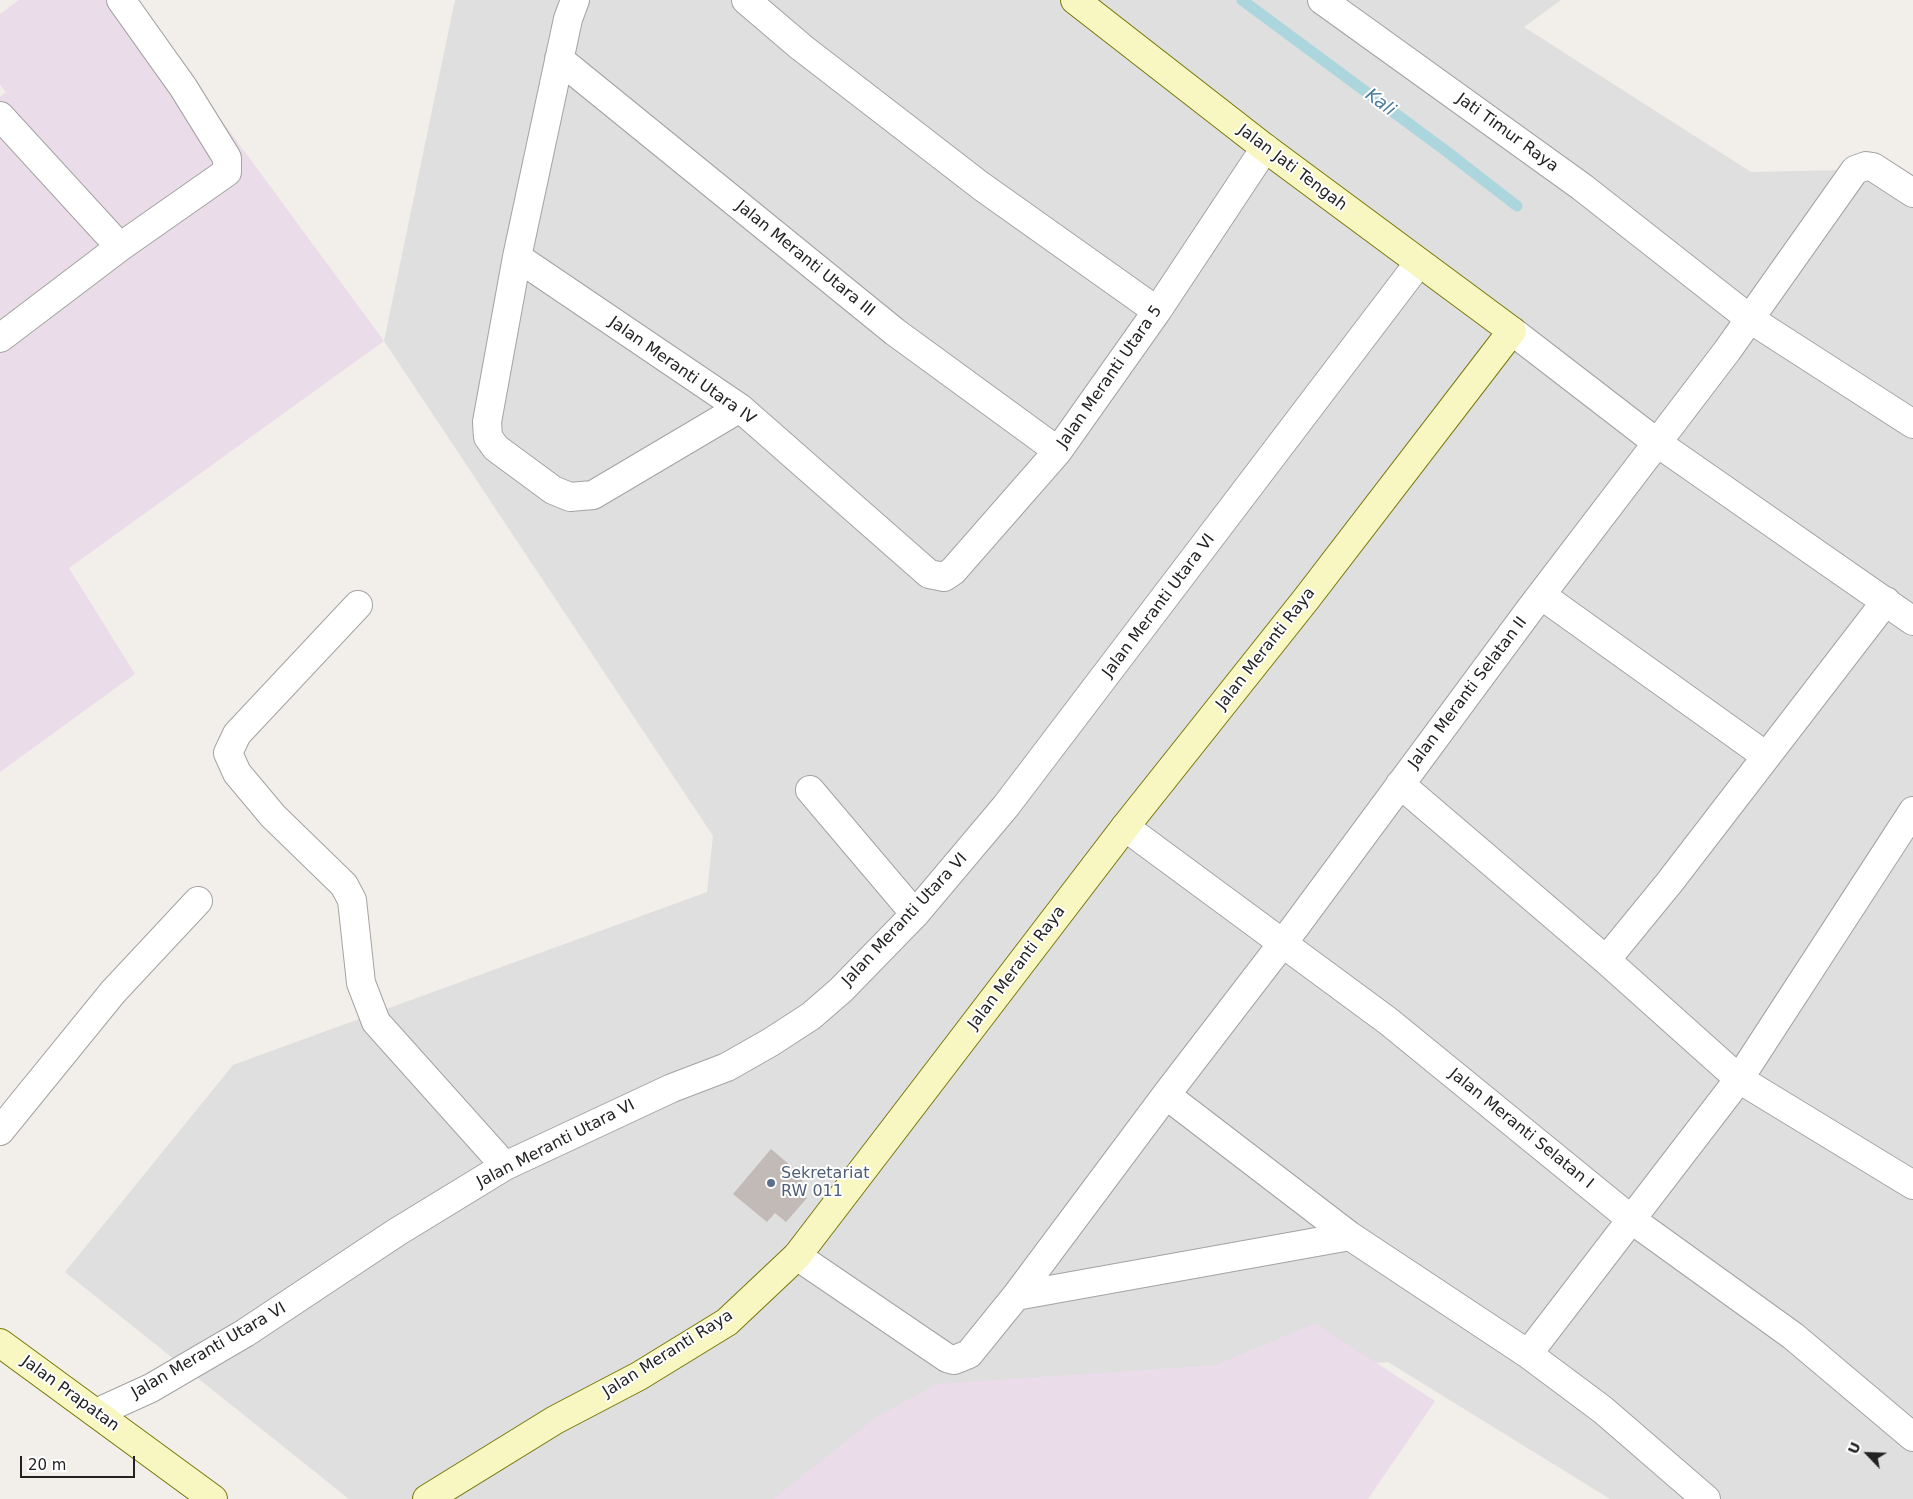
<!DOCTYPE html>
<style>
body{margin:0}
#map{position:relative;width:1913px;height:1499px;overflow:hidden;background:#f2eee9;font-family:"DejaVu Sans",sans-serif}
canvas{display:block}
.north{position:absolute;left:1843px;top:1429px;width:50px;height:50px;-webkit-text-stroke:4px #fff;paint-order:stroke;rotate:294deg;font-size:14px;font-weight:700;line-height:20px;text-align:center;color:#222}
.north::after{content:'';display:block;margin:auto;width:18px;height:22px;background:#222;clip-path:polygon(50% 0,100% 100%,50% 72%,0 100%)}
.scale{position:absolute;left:20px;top:1456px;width:115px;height:22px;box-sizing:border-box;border:2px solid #222;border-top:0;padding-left:6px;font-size:15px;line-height:18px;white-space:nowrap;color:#222;-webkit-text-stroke:4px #fff;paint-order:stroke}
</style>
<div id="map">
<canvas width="1913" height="1499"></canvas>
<div class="north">U</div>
<div class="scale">20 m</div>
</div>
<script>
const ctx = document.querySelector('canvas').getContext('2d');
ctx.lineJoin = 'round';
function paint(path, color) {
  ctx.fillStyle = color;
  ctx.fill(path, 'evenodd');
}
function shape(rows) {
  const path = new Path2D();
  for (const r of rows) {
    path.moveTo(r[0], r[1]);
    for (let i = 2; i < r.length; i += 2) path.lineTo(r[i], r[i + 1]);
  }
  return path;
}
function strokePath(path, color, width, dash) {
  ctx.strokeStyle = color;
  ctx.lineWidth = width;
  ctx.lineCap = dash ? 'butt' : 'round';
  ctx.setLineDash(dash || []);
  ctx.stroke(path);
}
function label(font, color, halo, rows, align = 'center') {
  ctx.font = font + ' "DejaVu Sans",sans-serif';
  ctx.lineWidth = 4;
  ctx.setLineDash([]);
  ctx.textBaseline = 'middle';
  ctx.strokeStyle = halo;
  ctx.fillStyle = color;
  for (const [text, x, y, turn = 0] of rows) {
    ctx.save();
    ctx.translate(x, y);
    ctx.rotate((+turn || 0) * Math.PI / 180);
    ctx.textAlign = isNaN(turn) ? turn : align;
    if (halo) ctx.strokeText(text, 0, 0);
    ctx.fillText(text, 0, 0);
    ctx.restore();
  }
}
const residential = shape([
 [455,0,1561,0,1524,27,1751,172,1889,169,1913,189,1913,1499,1610,1499,1388,1362,1126,1385,927,1499,349,1499,65,1272,233,1065,707,892,713,836,384,341]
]);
const industrial = shape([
 [19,0,133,0,384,341,69,568,135,674,0,772,0,97,6,92,0,85,0,14],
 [1315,1323,1435,1401,1368,1499,773,1499,875,1418,937,1384,1216,1365]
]);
const stream = shape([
 [1242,0,1446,151,1517,206]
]);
const building = shape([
 [771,1149,805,1178,796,1188,807,1198,786,1222,775,1213,767,1222,733,1194]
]);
const street = shape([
 [575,0,568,19,517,257,487,422,488,437,496,448,553,490,570,497,593,495,740,408],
 [746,0,801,47,981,186,1157,311],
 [1322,0,1582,187,1750,319,1913,424],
 [559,59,895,332,1058,451],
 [0,116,120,247],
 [517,257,740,408,929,574,944,577,953,571,1058,451,1157,311,1265,148],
 [1512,331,1656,442,1913,621],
 [0,338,120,247,227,172,227,158,183,87,121,0],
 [1541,595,1766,756],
 [358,605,237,734,228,753,237,773,273,816,344,885,352,900,361,983,376,1022,505,1166],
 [1400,784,1606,960,1739,1079,1913,1185],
 [810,790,915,914],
 [1125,827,1388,1021,1632,1220,1793,1336,1913,1437],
 [1606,960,1669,883,1886,601],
 [1166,1095,1350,1236,1528,1354,1603,1410,1706,1499],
 [0,1131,113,992,198,901],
 [797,1256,947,1358,954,1360,969,1354,1016,1296,1166,1095,1295,927,1528,612,1727,351,1855,170,1866,166,1873,167,1913,193],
 [1016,1296,1350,1236],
 [1528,1354,1739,1079,1913,811],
 [96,1413,151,1388,245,1333,397,1232,505,1166,672,1088,727,1067,771,1042,811,1016,841,990,915,914,1006,806,1418,264]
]);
const secondary = shape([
 [0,1343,213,1499],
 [427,1499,555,1420,639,1376,727,1322,797,1256,1125,827,1307,598,1512,331,1265,148,1075,0]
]);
const markers = [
 [771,1183,5,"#5c6f8a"]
];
const streetNames = [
 ["Jati Timur Raya",1507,133,36],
 ["Jalan Jati Tengah",1292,168,37],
 ["Jalan Meranti Utara III",805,259,39],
 ["Jalan Meranti Utara IV",682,371,35],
 ["Jalan Meranti Utara 5",1110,377,-55],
 ["Jalan Meranti Utara VI",1159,606,-53],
 ["Jalan Meranti Raya",1266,649,-52],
 ["Jalan Meranti Selatan II",1468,693,-53],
 ["Jalan Meranti Utara VI",905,920,-47],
 ["Jalan Meranti Raya",1017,968,-53],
 ["Jalan Meranti Selatan I",1521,1129,39],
 ["Jalan Meranti Utara VI",556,1144,-27],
 ["Jalan Meranti Utara VI",209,1351,-30],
 ["Jalan Meranti Raya",668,1354,-32],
 ["Jalan Prapatan",70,1394,36]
];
const serviceNames = [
 ["Sekretariat",781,1174],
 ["RW 011",781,1192]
];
const waterNames = [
 ["Kali",1380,103,37]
];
paint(residential, '#e0dfdf');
paint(industrial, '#eadce9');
strokePath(stream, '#acd6dd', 11);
paint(building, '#c2bab6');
strokePath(street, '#a3a3a3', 30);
strokePath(secondary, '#757909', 30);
strokePath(street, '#fff', 28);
strokePath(secondary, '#f8f7c1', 28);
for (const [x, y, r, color] of markers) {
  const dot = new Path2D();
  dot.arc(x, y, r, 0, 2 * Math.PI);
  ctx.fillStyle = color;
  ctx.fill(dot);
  strokePath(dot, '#fff', 2);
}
label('16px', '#222', '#fff', streetNames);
label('16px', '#4e5e75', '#fff', serviceNames, 'left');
label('italic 18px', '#4b7b9f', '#fff', waterNames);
</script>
